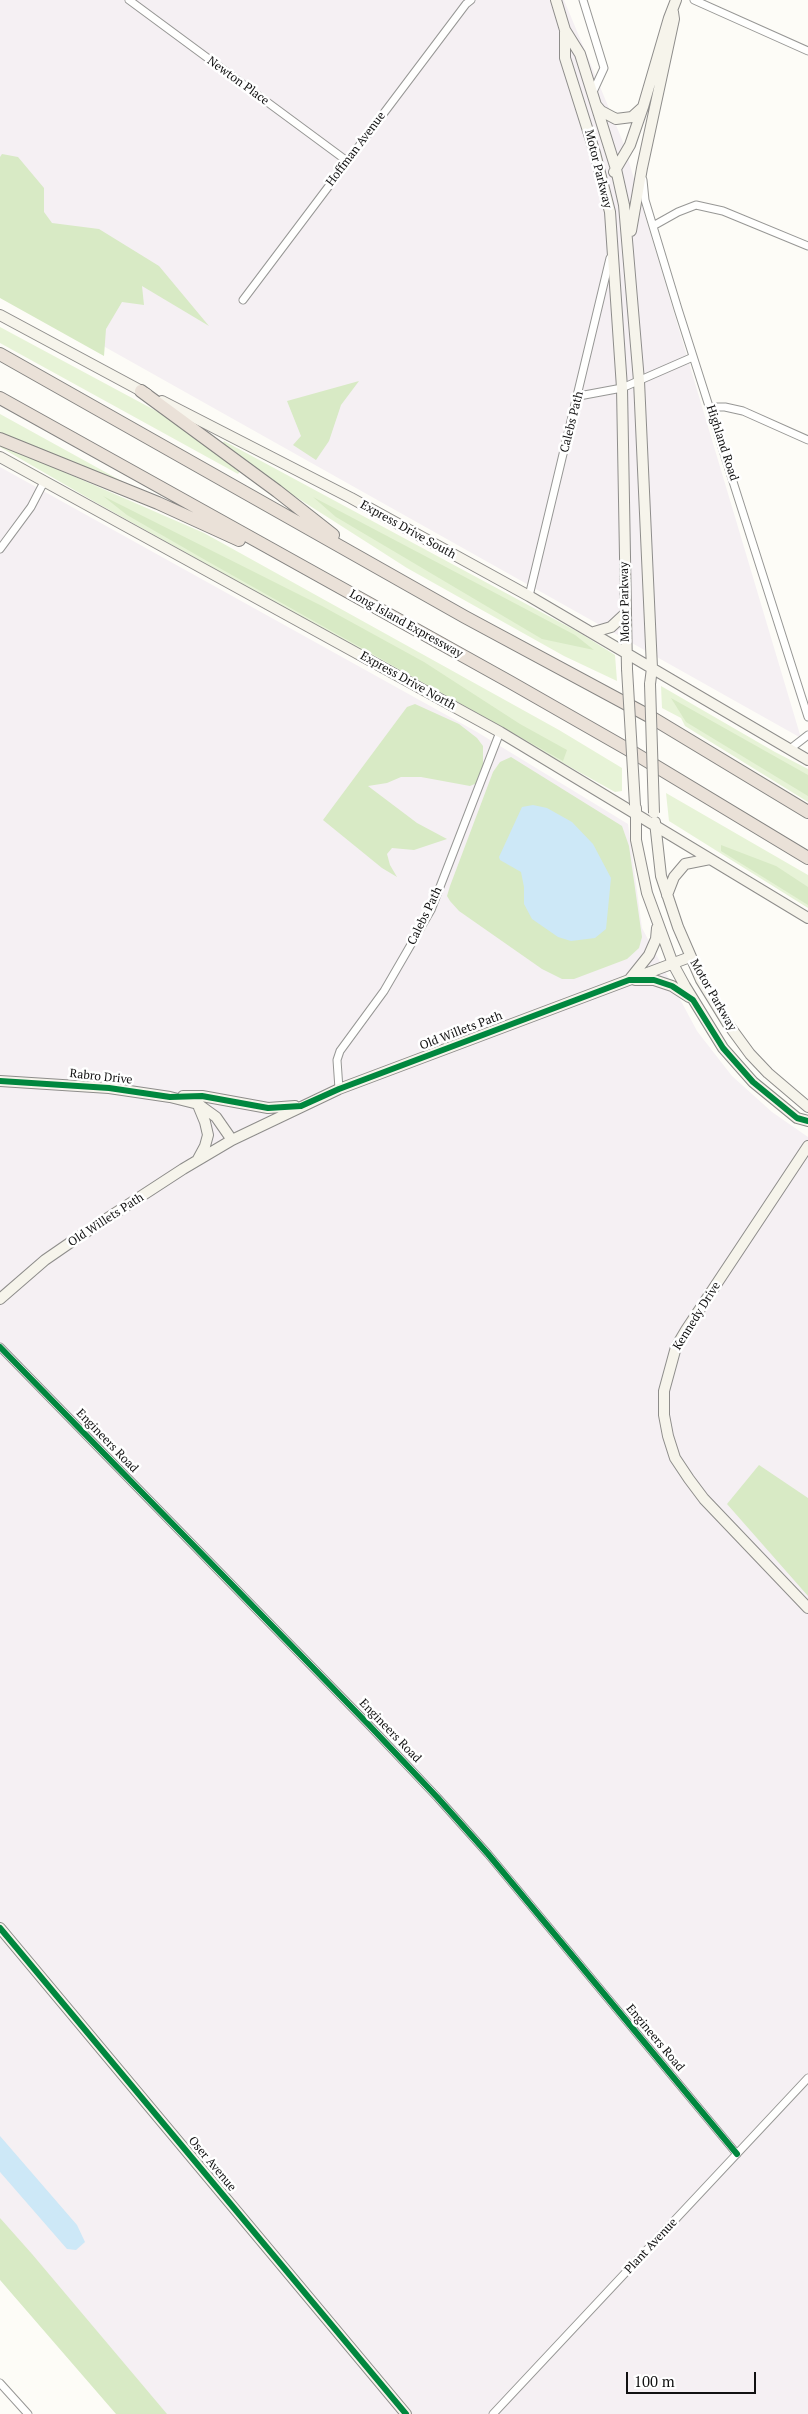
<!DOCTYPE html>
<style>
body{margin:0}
#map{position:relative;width:808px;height:2414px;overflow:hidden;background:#fdfcf7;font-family:"PT Serif",serif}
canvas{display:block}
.scale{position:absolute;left:626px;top:2372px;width:130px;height:22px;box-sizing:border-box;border:2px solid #111;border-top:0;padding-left:6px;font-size:15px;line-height:18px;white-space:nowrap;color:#111;-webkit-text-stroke:4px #fff;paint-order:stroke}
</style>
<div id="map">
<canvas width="808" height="2414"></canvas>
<div class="scale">100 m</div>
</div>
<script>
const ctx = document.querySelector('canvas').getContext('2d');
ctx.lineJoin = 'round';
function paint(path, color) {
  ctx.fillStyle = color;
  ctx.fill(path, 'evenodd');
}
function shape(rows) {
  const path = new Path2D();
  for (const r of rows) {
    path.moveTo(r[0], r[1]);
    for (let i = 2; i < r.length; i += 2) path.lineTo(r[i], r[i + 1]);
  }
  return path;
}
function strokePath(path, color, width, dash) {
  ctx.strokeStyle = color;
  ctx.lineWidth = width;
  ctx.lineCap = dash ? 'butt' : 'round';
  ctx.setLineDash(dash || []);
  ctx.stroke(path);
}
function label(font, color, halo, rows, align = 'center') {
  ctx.font = font + ' "PT Serif",serif';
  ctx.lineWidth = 5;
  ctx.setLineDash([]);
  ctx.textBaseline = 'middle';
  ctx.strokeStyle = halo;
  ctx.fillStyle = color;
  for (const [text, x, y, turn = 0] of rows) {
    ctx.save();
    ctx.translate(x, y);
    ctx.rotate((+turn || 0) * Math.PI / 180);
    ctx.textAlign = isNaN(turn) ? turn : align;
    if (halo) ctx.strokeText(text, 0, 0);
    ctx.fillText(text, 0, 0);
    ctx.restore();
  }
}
const industrial = shape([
 [0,0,564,0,623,142,801,738,0,288],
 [0,467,477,732,628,824,642,928,697,1031,732,1076,772,1112,808,1137,808,2414,128,2414,0,2257]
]);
const green = shape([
 [0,327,160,413,240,471,238,474,0,343],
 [0,414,127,484,125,486,0,433],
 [224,441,580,633,615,655,617,681,564,656,407,568,282,488,222,444],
 [2,445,204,533,559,730,622,768,622,791,615,792,95,502,0,447],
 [661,686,775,752,808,769,808,802,685,726,681,718,662,708],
 [666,793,808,875,808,908,669,821]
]);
const forest = shape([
 [2,154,18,157,44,188,44,212,52,223,99,229,159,266,209,326,142,286,144,305,122,302,106,329,104,356,0,298,0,157],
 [359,381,341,405,329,441,316,460,293,445,301,436,287,401],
 [103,496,322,606,424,662,520,724,567,750,563,761,207,561,127,515],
 [313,497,575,635,594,650,542,639,336,517],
 [671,698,808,775,808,796,686,722],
 [415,704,459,724,477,738,483,746,483,769,477,783,470,786,421,777,401,777,387,783,368,786,417,823,447,839,414,850,392,848,387,854,390,865,397,877,382,868,323,820,407,707],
 [511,757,622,826,629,846,642,937,639,948,627,959,574,979,562,979,542,969,459,911,450,901,447,896,450,886,493,772,500,762],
 [721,845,776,866,808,887,808,905,721,851],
 [759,1465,808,1498,808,1596,727,1504],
 [0,2218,32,2254,167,2414,116,2414,0,2280]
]);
const water = shape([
 [533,805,547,808,572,822,593,844,611,878,606,929,595,938,571,941,558,937,532,919,524,904,524,887,521,872,500,860,499,857,522,807],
 [0,2136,77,2225,85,2242,76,2250,67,2249,0,2172]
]);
const street = shape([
 [129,0,347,161],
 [583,0,604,68,592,94],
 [694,0,808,51],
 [643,180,645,200,678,309,808,717],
 [653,226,678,212,696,205,723,211,808,246],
 [243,300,466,4,471,0],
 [579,396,622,388,693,357],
 [711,407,725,407,743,411,808,440],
 [0,549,31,507,44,482],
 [529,596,610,258],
 [790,749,808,735],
 [339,1089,337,1060,340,1051,384,991,431,910,500,732],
 [0,1347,368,1724,437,1797,488,1854,737,2154],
 [0,2383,28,2414],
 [493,2414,808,2078]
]);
const secondary = shape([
 [556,0,565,30,580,54,616,169,624,205,639,381,652,668,650,684],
 [565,32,565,58,595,153,610,212,622,388,627,669],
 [596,105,601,111,616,119,632,117,643,107],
 [614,172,630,145,643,107,669,18,676,0],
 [631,231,642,168,674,19,673,12],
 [0,315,147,394],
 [162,401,351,498,529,596,808,760],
 [0,457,500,732,808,918],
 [594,632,611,627,625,614],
 [636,808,636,840,647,893,673,964,685,986,723,1048,753,1082,797,1118,808,1121],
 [655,822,661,876,678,927,701,980,728,1024,750,1054,768,1073,808,1107],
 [667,895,674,877,685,864,710,859],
 [629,980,649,955,656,939,657,928],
 [635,980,654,980,672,986,689,997],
 [0,1081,109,1088,170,1097,198,1104,216,1117,232,1140],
 [183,1096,202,1096,268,1108,295,1106],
 [198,1105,205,1122,208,1135,205,1146,198,1159],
 [808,1146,686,1330,676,1347,664,1391,664,1415,668,1436,675,1458,689,1479,704,1499,808,1608],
 [0,1299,45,1260,74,1240,183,1169,232,1140,339,1089,690,957],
 [0,1928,406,2414]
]);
const highway = shape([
 [0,354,465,617,649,716,808,812],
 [141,391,277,491,333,535],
 [0,398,510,682,629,750,808,858],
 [0,439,158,503,239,540]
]);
const secondaryBridge = shape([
 [627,669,635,805],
 [650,684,654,813]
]);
const cycleway = shape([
 [0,1081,109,1088,170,1097,202,1096,268,1108,301,1106,339,1089,629,980,654,980,672,986,693,1000,723,1048,753,1082,797,1118,808,1121],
 [0,1347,368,1724,437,1797,488,1854,737,2154],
 [0,1928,406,2414]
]);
const streetNames = [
 ["Newton Place",238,81,36],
 ["Hoffman Avenue",356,149,-53],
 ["Motor Parkway",598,169,76],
 ["Calebs Path",572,422,-76],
 ["Highland Road",722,443,72],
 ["Express Drive South",408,530,29],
 ["Motor Parkway",625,602,-91],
 ["Long Island Expressway",406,624,29],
 ["Express Drive North",408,681,29],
 ["Calebs Path",425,916,-64],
 ["Motor Parkway",713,995,60],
 ["Old Willets Path",461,1031,-21],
 ["Rabro Drive",101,1077,6],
 ["Old Willets Path",106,1220,-33],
 ["Kennedy Drive",697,1316,-58],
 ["Engineers Road",107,1441,46],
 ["Engineers Road",390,1731,46],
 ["Engineers Road",655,2038,50],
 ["Oser Avenue",212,2164,50],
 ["Plant Avenue",651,2246,-47]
];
paint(industrial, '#f5f0f3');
paint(green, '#e7f3d7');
paint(forest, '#d8eac5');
paint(water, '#cde8f7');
strokePath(street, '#979795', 9);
strokePath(secondary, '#8e8d8b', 12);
strokePath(highway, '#858482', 14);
strokePath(street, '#fffffe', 7);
strokePath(secondary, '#f6f4eb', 10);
strokePath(highway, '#eae1d8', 12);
strokePath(secondaryBridge, '#8e8d8b', 12, []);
strokePath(secondaryBridge, '#f6f4eb', 10);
strokePath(cycleway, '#00873e', 6);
label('12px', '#111', '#fff', streetNames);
</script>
